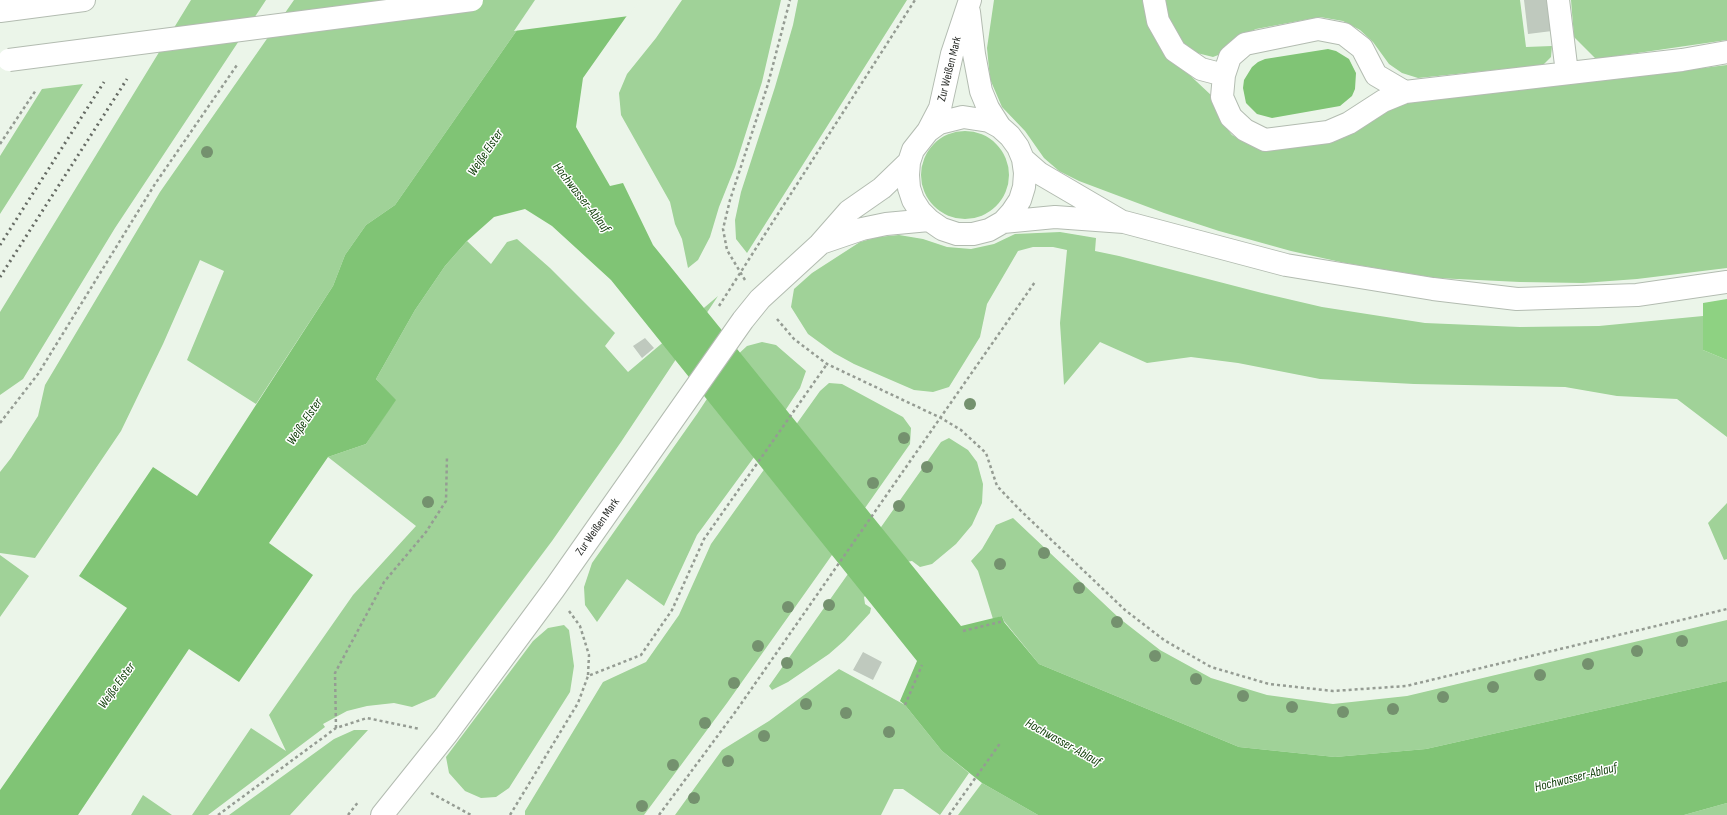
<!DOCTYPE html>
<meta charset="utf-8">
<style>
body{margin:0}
canvas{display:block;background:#ebf5e9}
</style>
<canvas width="1727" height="815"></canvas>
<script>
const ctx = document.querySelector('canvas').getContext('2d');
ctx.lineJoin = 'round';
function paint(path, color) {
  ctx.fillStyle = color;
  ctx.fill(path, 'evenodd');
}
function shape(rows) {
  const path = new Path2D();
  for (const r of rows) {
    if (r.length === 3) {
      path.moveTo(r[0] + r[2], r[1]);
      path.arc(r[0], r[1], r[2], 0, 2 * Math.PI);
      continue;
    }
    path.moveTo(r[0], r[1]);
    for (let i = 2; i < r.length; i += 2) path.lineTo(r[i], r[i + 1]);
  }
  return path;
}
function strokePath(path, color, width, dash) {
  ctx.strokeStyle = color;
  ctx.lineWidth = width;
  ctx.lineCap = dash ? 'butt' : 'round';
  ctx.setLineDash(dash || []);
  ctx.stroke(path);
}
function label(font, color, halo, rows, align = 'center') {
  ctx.font = font + ' "Sofia Sans Condensed",sans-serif';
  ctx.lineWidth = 3;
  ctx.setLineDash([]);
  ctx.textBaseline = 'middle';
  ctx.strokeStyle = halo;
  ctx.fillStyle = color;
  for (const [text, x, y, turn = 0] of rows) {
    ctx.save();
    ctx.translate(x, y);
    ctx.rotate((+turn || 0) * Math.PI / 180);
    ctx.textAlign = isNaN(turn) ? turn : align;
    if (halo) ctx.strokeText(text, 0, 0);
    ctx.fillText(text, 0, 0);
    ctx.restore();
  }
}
const green = shape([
 [191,0,266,0,115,228,23,379,0,395,0,312],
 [294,0,538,0,395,205,366,225,345,255,333,286,256,404,187,360,224,271,200,260,163,344,121,431,35,558,0,553,0,472,11,458,38,416,45,385,160,192],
 [682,0,781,0,762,82,735,167,719,207,710,237,698,260,688,268,682,239,675,224,670,202,621,115,619,93,627,74,656,38],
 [798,0,907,0,747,253,736,239,735,220,741,192,775,87,793,25],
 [994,0,1143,0,1151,29,1180,66,1212,96,1220,120,1232,135,1251,145,1275,149,1407,101,1599,81,1727,65,1727,268,1637,279,1583,283,1520,282,1436,278,1345,263,1291,251,1219,231,1164,213,1079,181,1059,171,1044,158,1025,131,1002,107,990,79,987,48],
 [1162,0,1520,0,1526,47,1552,46,1551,57,1543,65,1418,78,1402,73,1389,64,1373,42,1360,30,1343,21,1320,17,1256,29,1245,34,1221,54,1213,57,1193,52,1182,41,1168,20],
 [1571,0,1727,0,1727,40,1596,59,1574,37],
 [83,84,0,214,0,156,42,89],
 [965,175,44],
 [1060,232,1096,238,1095,251,1119,256,1262,293,1322,307,1425,323,1520,327,1599,326,1703,316,1703,350,1727,360,1727,437,1677,399,1617,396,1565,387,1414,384,1320,379,1238,363,1191,357,1147,363,1100,342,1064,385,1060,323,1067,250,1053,247,1033,247,1018,251,987,304,980,337,949,387,933,392,914,390,854,364,834,353,808,334,791,307,794,289,812,273,860,242,878,237,899,235,923,239,947,247,971,249,994,244,1015,234],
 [517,239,550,268,615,333,605,346,628,372,718,296,621,442,552,541,435,697,412,707,394,703,367,706,347,711,323,724,325,727,208,815,192,815,251,728,286,751,269,715,353,595,416,526,328,457,366,444,395,400,376,379,415,310,445,266,467,241,491,264,507,242],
 [762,342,776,345,806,371,800,388,760,449,697,535,664,606,627,579,597,622,585,605,584,587,592,563,697,414,734,358,747,346],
 [829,383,842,384,903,417,911,428,910,444,820,572,727,703,644,815,525,815,525,811,603,682,646,662,679,615,711,544,820,391],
 [949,438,968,450,977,462,983,484,982,503,972,525,956,544,932,564,920,567,912,561,906,562,864,597,865,604,871,608,870,613,845,640,829,654,788,682,772,690,769,686,941,442],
 [1727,503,1727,559,1724,560,1708,523],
 [1013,518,1119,618,1160,650,1211,678,1267,695,1333,704,1407,696,1727,620,1727,681,1426,749,1335,757,1239,747,1039,664,1004,621,1002,616,993,619,978,571,971,561,982,549,996,525],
 [0,555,29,576,0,617],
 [564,625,569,630,574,666,570,692,509,788,496,797,481,798,465,791,449,773,446,757,533,641,548,628],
 [839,669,905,705,942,751,969,773,940,815,903,789,894,789,881,815,675,815,722,750,769,721],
 [354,730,368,730,290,815,229,815,334,739],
 [982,783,1038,815,958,815],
 [143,795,172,815,131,815],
 [1727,803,1727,815,1684,815]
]);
const forest = shape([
 [1727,299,1727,360,1703,350,1703,303]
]);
const water = shape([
 [538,0,638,0,583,78,576,127,610,186,623,183,653,245,961,626,1002,616,1004,622,1039,664,1239,747,1335,757,1426,749,1727,681,1727,803,1684,815,1038,815,982,783,942,751,905,705,900,701,917,661,611,280,552,226,525,209,494,217,467,241,445,266,415,310,376,379,396,400,366,444,328,457,269,543,313,575,239,682,189,649,78,815,0,815,0,790,127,608,79,576,153,467,197,496,333,286,345,255,366,225,395,205],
 [1328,49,1336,51,1349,59,1356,73,1355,89,1352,96,1340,106,1272,118,1257,114,1246,103,1243,88,1244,80,1252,67,1258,62,1265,59]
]);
const pier = shape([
 [535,0,640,0,629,16,514,31]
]);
const building = shape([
 [1524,0,1548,0,1552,31,1528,34],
 [645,338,654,348,642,358,633,346],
 [863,652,882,662,873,680,853,670]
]);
const path = shape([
 [0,144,36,90],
 [745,280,727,250,723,229,730,200,768,84,790,0],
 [719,306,915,0],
 [777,319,794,339,827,364,941,418,961,430,986,453,997,486,1021,511,1125,610,1164,640,1211,667,1269,684,1333,691,1406,686,1727,609],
 [0,423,38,374,155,184,237,65],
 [569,611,580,626,589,655,588,675],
 [963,631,1004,621],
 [905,705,922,665],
 [336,728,335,673,384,582,426,532,446,501,447,456],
 [431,793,471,815],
 [218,815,336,728,367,718,420,729],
 [348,815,359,801],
 [510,815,578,703,588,676,641,655,672,610,704,539,827,364],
 [659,815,736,711,1035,282],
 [949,815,1001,742]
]);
const minor = shape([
 [1154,0,1158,21,1175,51,1201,69,1224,75],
 [1558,0,1567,73],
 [1405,92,1376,75,1362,48,1344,34,1318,29,1245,44,1230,57,1224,75,1222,97,1231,117,1245,130,1265,140,1328,132,1349,123,1383,101,1405,92,1682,60,1727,52]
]);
const major = shape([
 [969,12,974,54,981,91,988,108,1000,127],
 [928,131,939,123,963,117,989,121,1000,127,1010,136,1018,147,1023,159,1025,173,1024,187,1020,200,1012,212,1003,222,989,230,973,234,957,234,942,229,929,220,920,211,913,200,909,188,908,175,909,162,913,150,928,131,940,108,952,54,970,0],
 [1023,159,1039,173,1121,221],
 [1003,222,1055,217,1124,222,1286,265,1433,289,1517,299,1637,295,1727,282],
 [821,243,862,229,886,224,929,220],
 [382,815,446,735,554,589,743,320,760,299,820,244,849,211,882,188,909,162]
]);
const highway = shape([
 [0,11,84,0]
]);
const rail = shape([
 [0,245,104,82],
 [0,277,127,79]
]);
const highwayBridge = shape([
 [9,60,472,0]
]);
const trees = [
 [207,152],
 [970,404],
 [904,438],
 [927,467],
 [873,483],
 [428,502],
 [899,506],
 [1044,553],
 [1000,564],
 [1079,588],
 [829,605],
 [788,607],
 [1117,622],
 [1682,641],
 [758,646],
 [1637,651],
 [1155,656],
 [787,663],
 [1588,664],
 [1540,675],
 [1196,679],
 [734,683],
 [1493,687],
 [1243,696],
 [1443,697],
 [806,704],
 [1292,707],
 [1393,709],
 [1343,712],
 [846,713],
 [705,723],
 [889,732],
 [764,736],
 [728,761],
 [673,765],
 [694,798],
 [642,806]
];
const streetNames = [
 ["Zur Weißen Mark",950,69,-76],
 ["Zur Weißen Mark",598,527,-55]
];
const waterNames = [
 ["Weiße Elster",486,153,-56],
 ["Hochwasser-Ablauf",581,198,52],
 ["Weiße Elster",305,422,-56],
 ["Weiße Elster",117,686,-54],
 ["Hochwasser-Ablauf",1063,743,29],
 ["Hochwasser-Ablauf",1576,778,-14]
];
paint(green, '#a0d298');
paint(forest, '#8ed282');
paint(water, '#80c475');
paint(pier, '#ebf5e9');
paint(building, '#bfc9be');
strokePath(minor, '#b3bcb1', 24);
strokePath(major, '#b3bcb1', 24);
strokePath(highway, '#b3bcb1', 24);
strokePath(path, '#959c93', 2.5, [3, 3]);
strokePath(minor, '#fff', 22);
strokePath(major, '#fff', 22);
strokePath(highway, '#fff', 22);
strokePath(rail, '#666b64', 3, [2, 4]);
strokePath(highwayBridge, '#b3bcb1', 24, []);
strokePath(highwayBridge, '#fff', 22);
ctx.fillStyle = '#74916e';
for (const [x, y] of trees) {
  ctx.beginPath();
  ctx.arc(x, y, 6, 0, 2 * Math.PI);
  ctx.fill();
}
label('12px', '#2b2e2a', '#fff', streetNames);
label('italic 13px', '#0c3b04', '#fff', waterNames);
</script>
